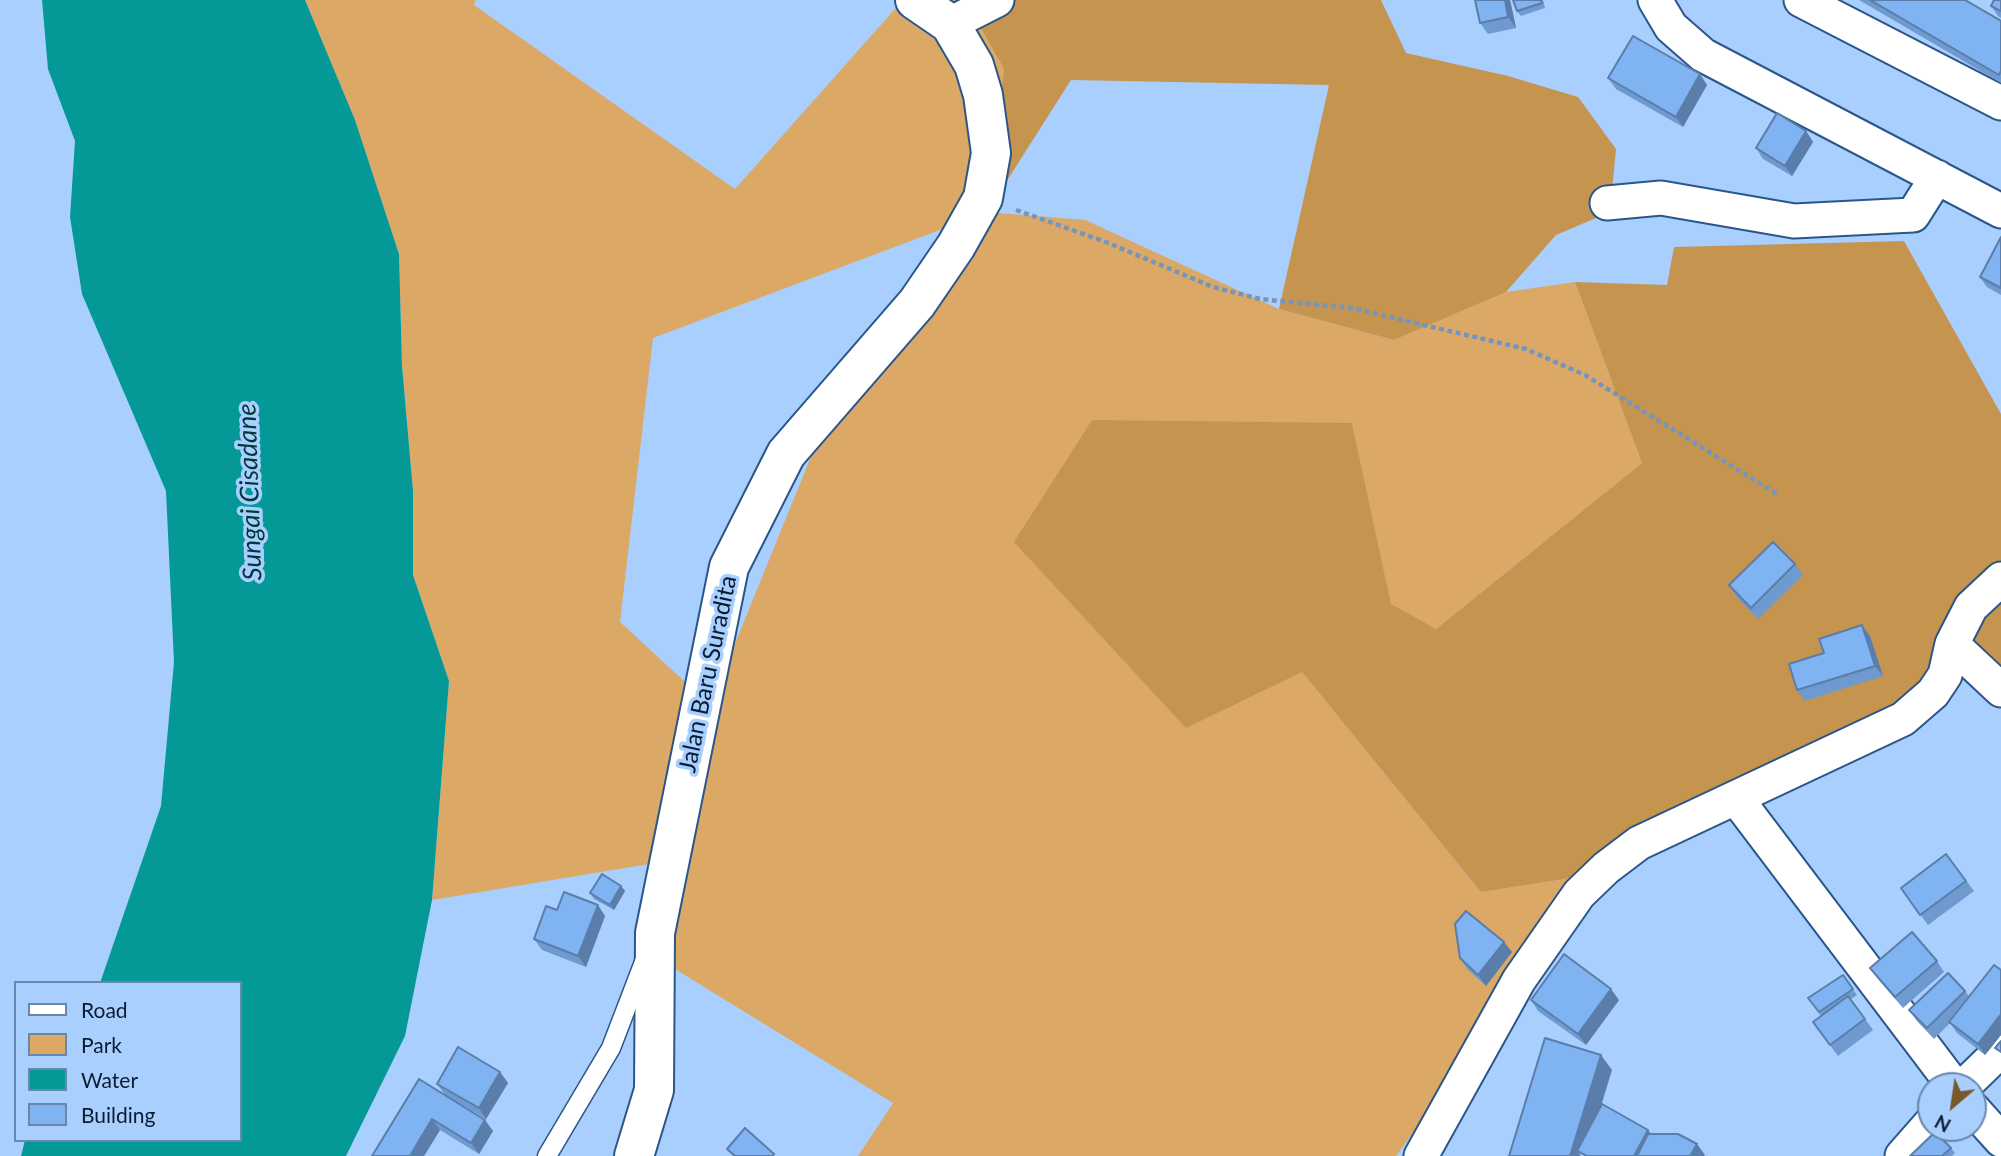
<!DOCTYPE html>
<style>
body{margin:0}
#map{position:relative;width:2001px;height:1156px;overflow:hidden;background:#a9cffe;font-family:Lato,sans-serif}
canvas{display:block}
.legend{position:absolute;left:14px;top:981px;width:228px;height:161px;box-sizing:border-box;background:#a9cffe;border:2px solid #6987ac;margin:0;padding:9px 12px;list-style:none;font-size:21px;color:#0a1c32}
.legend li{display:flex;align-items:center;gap:14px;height:35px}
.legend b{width:35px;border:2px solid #6987ac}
.north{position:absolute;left:1917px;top:1072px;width:70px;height:70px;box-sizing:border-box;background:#a9cffe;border:2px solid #6987ac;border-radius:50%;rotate:209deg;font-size:19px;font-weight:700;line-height:28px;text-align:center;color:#0a1c32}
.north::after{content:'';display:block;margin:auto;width:24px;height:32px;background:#78592e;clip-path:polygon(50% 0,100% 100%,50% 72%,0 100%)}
</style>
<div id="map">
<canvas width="2001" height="1156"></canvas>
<ul class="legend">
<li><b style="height:9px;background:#fff"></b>Road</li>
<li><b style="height:19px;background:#dba965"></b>Park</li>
<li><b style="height:19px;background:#049897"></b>Water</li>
<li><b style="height:19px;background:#80b3f1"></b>Building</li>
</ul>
<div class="north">N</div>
</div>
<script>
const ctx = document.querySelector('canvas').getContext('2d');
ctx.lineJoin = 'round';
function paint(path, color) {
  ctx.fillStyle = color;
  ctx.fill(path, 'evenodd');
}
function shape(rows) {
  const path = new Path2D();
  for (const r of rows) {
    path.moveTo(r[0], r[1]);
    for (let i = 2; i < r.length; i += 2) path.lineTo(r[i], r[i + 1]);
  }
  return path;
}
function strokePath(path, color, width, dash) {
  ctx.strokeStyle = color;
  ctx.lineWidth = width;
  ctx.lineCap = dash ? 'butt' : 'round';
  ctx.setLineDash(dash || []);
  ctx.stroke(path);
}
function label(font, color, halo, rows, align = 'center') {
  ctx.font = font + ' Lato,sans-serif';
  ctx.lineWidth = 7;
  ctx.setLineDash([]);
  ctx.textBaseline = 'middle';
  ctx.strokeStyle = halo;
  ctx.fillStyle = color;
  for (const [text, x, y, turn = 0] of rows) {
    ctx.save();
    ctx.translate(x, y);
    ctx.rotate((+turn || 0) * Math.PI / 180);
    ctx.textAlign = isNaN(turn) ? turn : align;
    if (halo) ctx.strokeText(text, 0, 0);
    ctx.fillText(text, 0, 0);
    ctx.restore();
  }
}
const green = shape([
 [305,0,476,0,474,5,735,189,903,0,965,0,1004,69,987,212,1085,220,1279,309,1394,340,1506,292,1575,282,1642,463,1436,629,1391,605,1352,423,1302,672,1481,892,1610,872,1539,960,1396,1156,858,1156,893,1103,652,955,667,861,432,900,449,681,413,575,413,491,402,366,399,254,355,120],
 [985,213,832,405,710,705,620,622,653,338]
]);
const forest = shape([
 [965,0,1381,0,1406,53,1508,76,1578,97,1616,149,1610,212,1556,235,1506,292,1394,340,1279,309,1329,85,1071,80,987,212,1004,69],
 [1904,241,2001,414,2001,678,1978,660,1610,872,1481,892,1302,672,1186,728,1014,542,1092,420,1352,423,1391,604,1436,629,1642,463,1575,282,1667,285,1674,247]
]);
const water = shape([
 [42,0,305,0,355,120,399,254,402,366,413,491,413,575,449,681,432,900,405,1036,346,1156,21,1156,25,1140,240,1140,240,983,100,983,161,806,174,662,166,491,82,294,70,217,75,141,48,69]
]);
const path = shape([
 [1016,210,1106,242,1213,287,1260,299,1351,308,1526,349,1585,375,1777,494]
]);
const service = shape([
 [547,1156,611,1048,644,962]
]);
const minor = shape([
 [1655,0,1671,27,1703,55,2001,211],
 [1801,0,2001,103],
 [950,24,997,0],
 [1607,203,1661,198,1794,221,1913,215,1937,177],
 [1952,644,2001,690],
 [1736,798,1954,1086],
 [1964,1086,2001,1050],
 [1973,1109,2001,1140],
 [1421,1156,1519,980,1579,894,1606,868,1639,843,1903,719,1933,693,1945,675,1952,644,1971,607,2001,579],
 [1902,1156,1931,1123]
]);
const secondary = shape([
 [634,1156,654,1090,655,933,729,567,786,454,917,303,956,246,983,198,991,153,983,95,974,65,950,24,915,0]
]);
const wall = shape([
 [1510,0,1516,28,1488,34,1480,23],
 [1513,0,1543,0,1545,8,1521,16,1517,11],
 [1859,0,1965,0,2001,21,2001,83],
 [2001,0,2001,18,1998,16,1991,6],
 [1608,78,1707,85,1683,127,1616,89],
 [1806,131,1813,142,1792,176,1763,159,1756,148],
 [2001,237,2001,295,1987,287,1980,277],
 [1795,564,1803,575,1758,619,1736,596,1729,585],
 [1870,636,1883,676,1805,701,1797,690,1824,653],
 [1946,854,1974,891,1928,925,1901,888],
 [621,886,625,891,614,910,594,899,590,893],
 [557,910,605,916,586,967,542,950,534,939],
 [1504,942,1512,952,1486,986,1467,969,1460,958],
 [1937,961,1944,972,1903,1008,1878,979,1870,968],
 [2001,970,2001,1035,1985,1055,1957,1033,1950,1023,1934,1039,1917,1021,1909,1010,1965,991,1969,996],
 [1843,975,1857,995,1851,999,1873,1030,1838,1056,1813,1022,1821,1016,1808,998],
 [1531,1000,1619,1000,1586,1045,1538,1011],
 [500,1072,508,1083,486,1119,445,1095,437,1084],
 [419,1079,493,1131,479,1154,440,1130,424,1156],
 [1951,1148,1955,1153,1952,1156,1910,1156]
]);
const shadedWall = shape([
 [1505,0,1510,0,1516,28,1508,17],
 [1700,74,1707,85,1683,127,1676,117],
 [1806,131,1813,142,1792,176,1785,166],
 [1862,625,1870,636,1883,676,1875,666],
 [621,886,625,891,614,910,610,905],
 [598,905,605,916,586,967,578,956],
 [1504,942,1512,952,1486,986,1478,975],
 [1611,989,1619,1000,1586,1045,1578,1034],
 [2001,1014,2001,1035,1985,1055,1978,1044],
 [1601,1055,1612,1070,1586,1155,1577,1151,1581,1156,1570,1156],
 [500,1072,508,1083,486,1119,479,1108],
 [432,1119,440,1130,424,1156,410,1156],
 [485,1120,493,1131,479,1154,471,1143],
 [1648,1130,1656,1141,1648,1156,1634,1156],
 [1697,1144,1705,1155,1704,1156,1690,1156]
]);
const building = shape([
 [1475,0,1505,0,1508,17,1480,23,1475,0],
 [1513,0,1541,0,1542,3,1517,11,1513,0],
 [1870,0,1965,0,2001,21,2001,71,1999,75,1870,0],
 [1994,0,2001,0,2001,11,1991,6,1994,0],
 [1633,36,1700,74,1676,117,1608,78,1633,36],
 [1777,113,1806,131,1785,166,1756,148,1777,113],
 [2001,237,2001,288,1980,277,2001,237],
 [1773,542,1795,564,1751,608,1729,585,1773,542],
 [1862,625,1875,666,1797,690,1789,664,1824,653,1819,639,1862,625],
 [1946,854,1966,881,1920,915,1901,888,1946,854],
 [602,874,621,886,610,905,590,893,602,874],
 [564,892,598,905,578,956,534,939,546,906,557,910,564,892],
 [1466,911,1504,942,1478,975,1460,958,1455,924,1466,911],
 [1912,932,1937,961,1895,997,1870,968,1912,932],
 [1564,954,1611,989,1578,1034,1531,1000,1564,954],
 [1994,965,2001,970,2001,1014,1978,1044,1949,1022,1994,965],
 [1948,973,1965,991,1927,1028,1909,1010,1948,973],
 [1843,975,1853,989,1819,1012,1808,998,1843,975],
 [1848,996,1865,1019,1830,1045,1813,1022,1848,996],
 [1545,1038,1601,1055,1570,1156,1509,1156,1545,1038],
 [2001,1041,2001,1052,1995,1048,2001,1041],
 [458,1047,500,1072,479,1108,437,1084,458,1047],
 [419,1079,485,1120,471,1143,432,1119,410,1156,372,1156,419,1079],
 [1602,1104,1648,1130,1634,1156,1587,1156,1577,1151,1602,1104],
 [745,1128,774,1154,773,1156,735,1156,727,1149,745,1128],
 [1935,1132,1951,1148,1942,1156,1910,1156,1935,1132],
 [1648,1134,1678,1134,1697,1144,1690,1156,1637,1156,1648,1134]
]);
const streetNames = [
 ["Jalan Baru Suradita",708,674,-78]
];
const waterNames = [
 ["Sungai Cisadane",250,492,-92]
];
paint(green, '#dba965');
paint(forest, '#c5944f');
paint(water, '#049897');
strokePath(service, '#2b5689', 21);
strokePath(minor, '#2b5689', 37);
strokePath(secondary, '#2b5689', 42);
strokePath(path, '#7695bc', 4.5, [5, 3.5]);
strokePath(service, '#fff', 18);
strokePath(minor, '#fff', 33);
strokePath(secondary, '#fff', 38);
paint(wall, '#6e9acf');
paint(shadedWall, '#5a7da9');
paint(building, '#80b3f1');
strokePath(building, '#5a7da9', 2);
label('24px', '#0a1c32', '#a9cffe', streetNames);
label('italic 26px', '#003939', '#a9cffe', waterNames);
</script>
